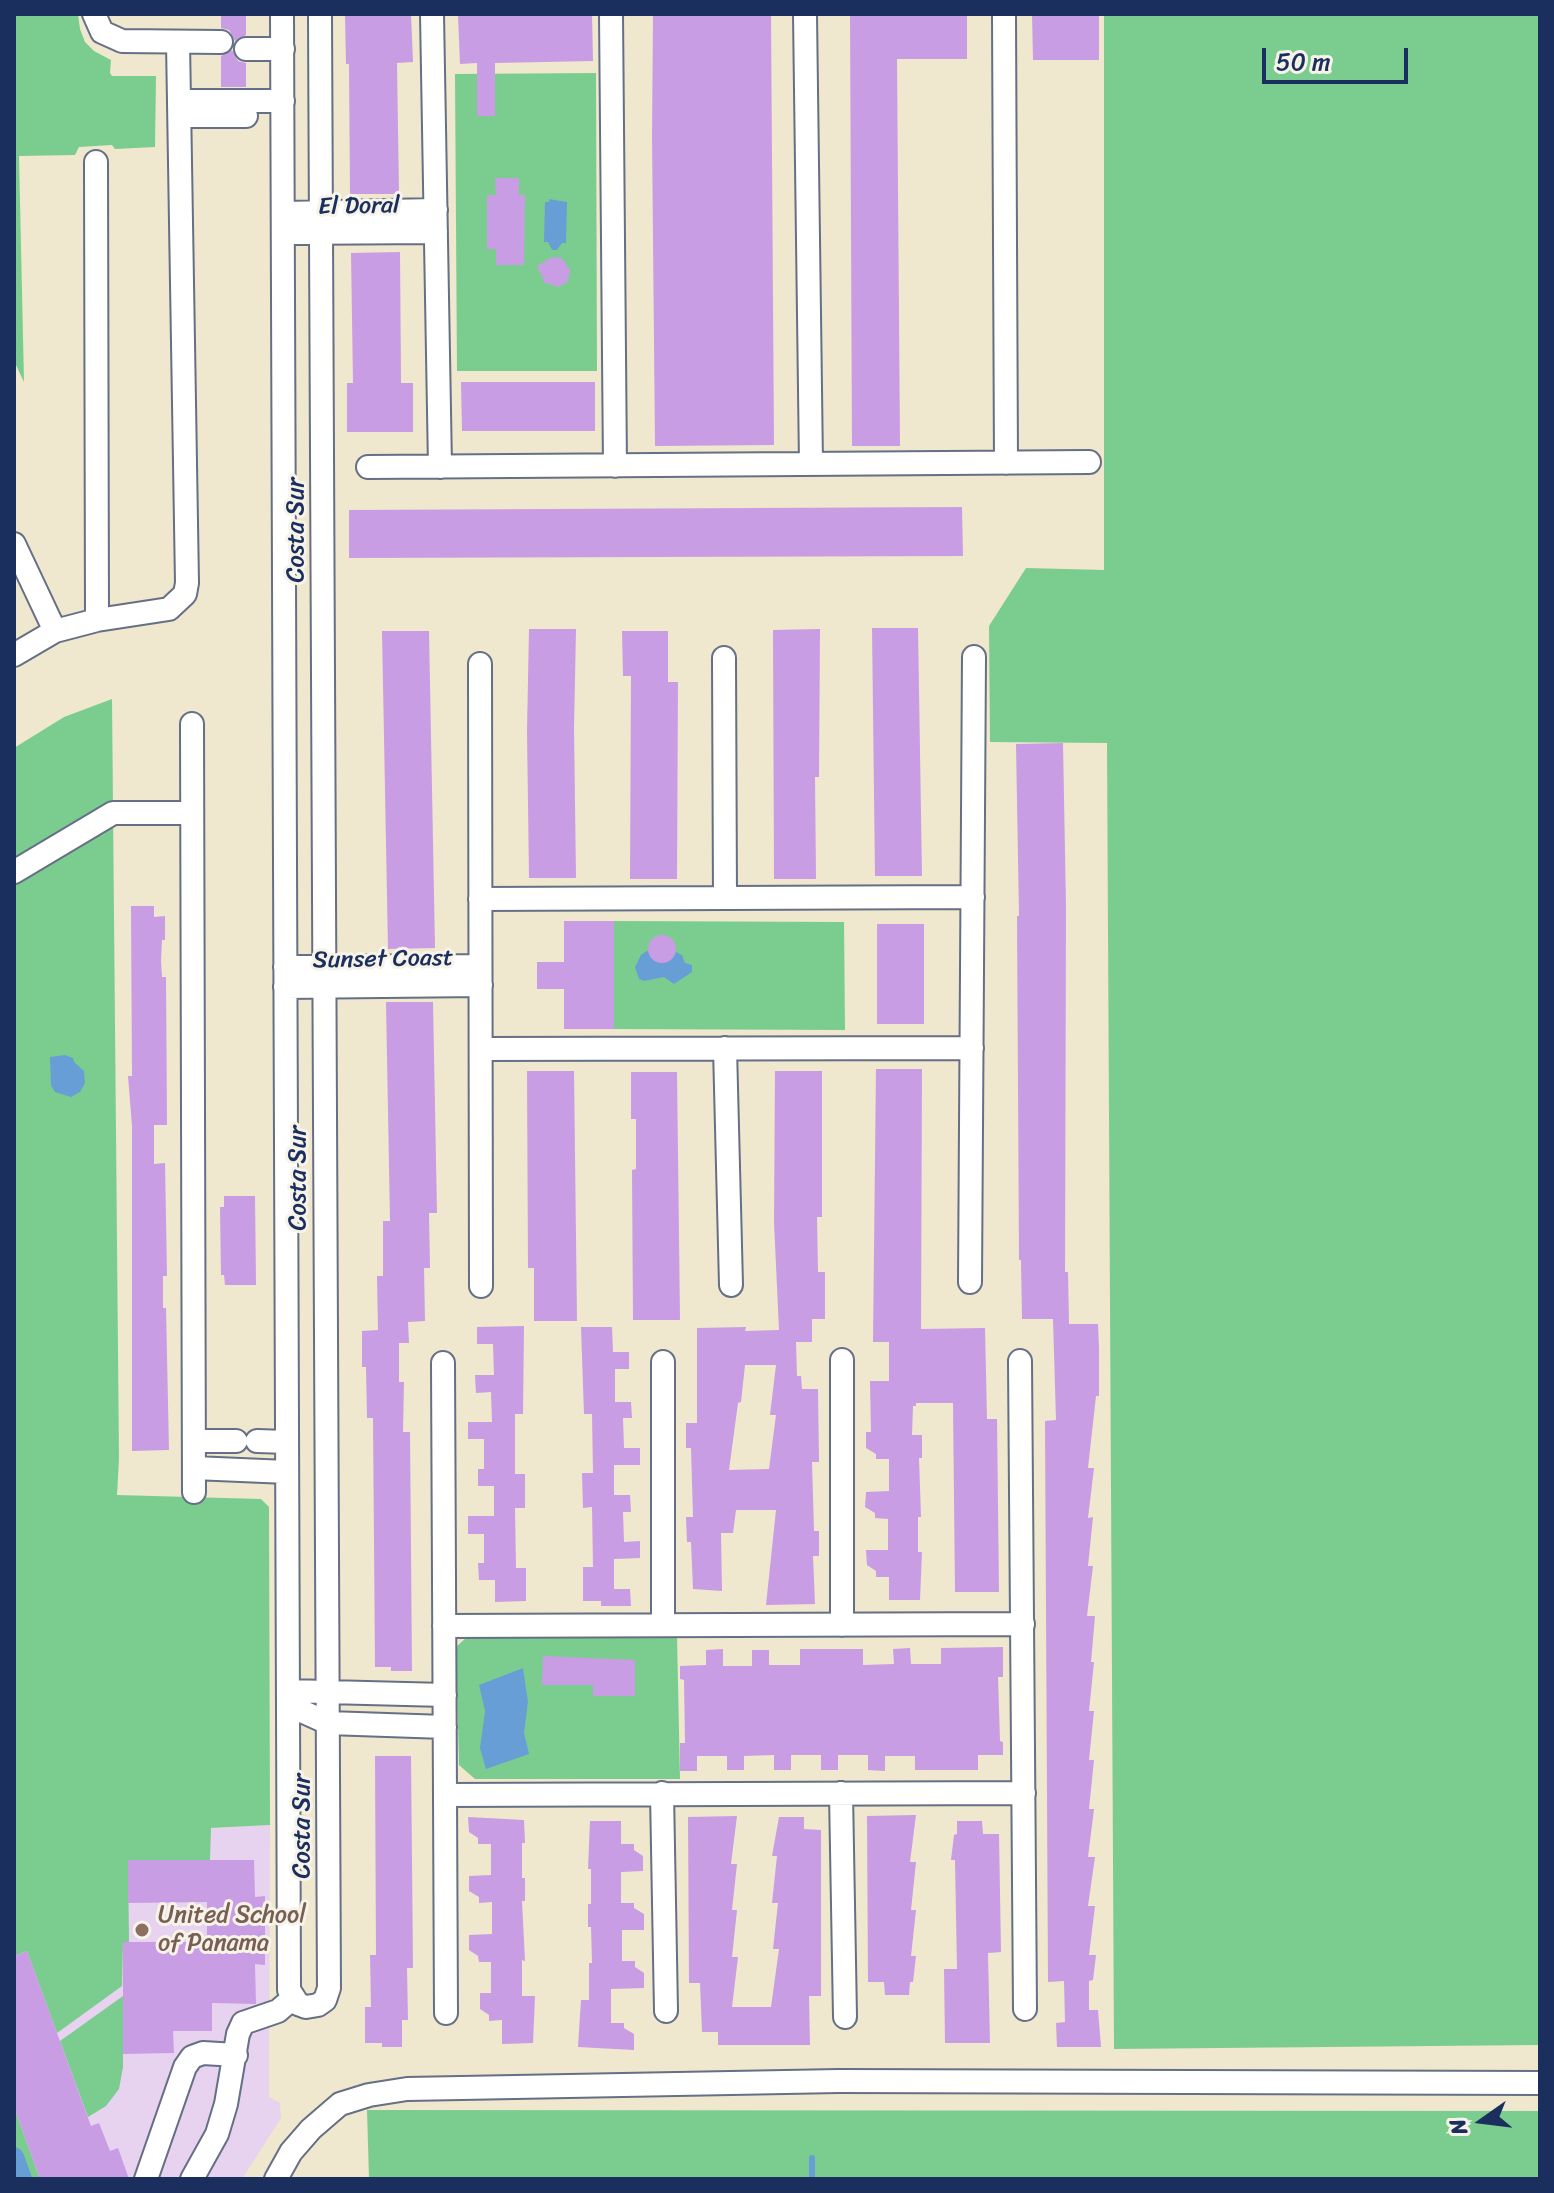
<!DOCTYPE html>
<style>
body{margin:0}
#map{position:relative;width:1554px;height:2193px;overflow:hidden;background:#efe7ce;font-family:Sriracha,sans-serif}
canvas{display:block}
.frame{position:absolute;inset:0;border:16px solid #1b2f5e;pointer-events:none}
.north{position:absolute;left:1442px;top:2081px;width:80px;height:80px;-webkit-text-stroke:6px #f7f3e8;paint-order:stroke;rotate:256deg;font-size:22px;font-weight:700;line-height:32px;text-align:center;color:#1b2f5e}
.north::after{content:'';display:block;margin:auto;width:28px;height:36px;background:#1b2f5e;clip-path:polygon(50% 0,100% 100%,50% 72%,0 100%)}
.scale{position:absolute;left:1262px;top:48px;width:146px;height:36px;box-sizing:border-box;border:4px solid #1b2f5e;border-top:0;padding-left:10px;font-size:24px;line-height:28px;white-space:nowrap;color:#1b2f5e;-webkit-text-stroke:6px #f7f3e8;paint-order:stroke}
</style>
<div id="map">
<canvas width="1554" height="2193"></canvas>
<div class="frame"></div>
<div class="north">N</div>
<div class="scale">50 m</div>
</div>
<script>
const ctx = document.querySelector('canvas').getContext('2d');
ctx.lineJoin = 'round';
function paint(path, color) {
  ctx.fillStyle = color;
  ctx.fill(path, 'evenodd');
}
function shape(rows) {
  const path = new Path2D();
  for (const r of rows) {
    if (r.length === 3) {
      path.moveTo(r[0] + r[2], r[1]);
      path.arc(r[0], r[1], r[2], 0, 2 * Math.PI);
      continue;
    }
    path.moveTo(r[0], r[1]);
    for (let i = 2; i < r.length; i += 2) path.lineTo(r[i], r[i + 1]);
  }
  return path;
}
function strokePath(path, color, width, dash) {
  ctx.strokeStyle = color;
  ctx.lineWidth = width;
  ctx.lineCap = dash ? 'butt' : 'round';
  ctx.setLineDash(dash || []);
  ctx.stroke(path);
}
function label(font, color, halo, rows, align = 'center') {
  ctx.font = font + ' Sriracha,sans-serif';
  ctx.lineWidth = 6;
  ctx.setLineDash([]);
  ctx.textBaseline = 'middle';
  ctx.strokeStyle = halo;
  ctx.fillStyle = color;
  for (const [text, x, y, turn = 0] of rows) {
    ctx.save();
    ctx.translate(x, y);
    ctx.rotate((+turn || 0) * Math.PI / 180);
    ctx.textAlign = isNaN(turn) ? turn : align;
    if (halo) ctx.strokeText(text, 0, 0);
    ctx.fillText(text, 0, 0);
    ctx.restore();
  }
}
const built = shape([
 [270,1825,269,2097,280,2103,281,2118,242,2179,40,2179,14,2107,14,1847,81,1836]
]);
const green = shape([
 [14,14,78,14,80,29,85,42,94,51,111,60,110,73,112,76,156,76,155,147,115,149,112,145,79,147,75,155,19,156,24,382,14,361],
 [1104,14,1540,14,1540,2045,1114,2049,1107,743,990,742,989,626,1026,568,1104,570],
 [596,73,597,371,457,371,455,74],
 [112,699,119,1459,117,1495,261,1499,269,1507,270,1825,211,1828,210,1860,128,1860,129,1942,123,1942,122,1986,57,2033,27,1951,14,1956,14,748,64,717],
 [614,921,844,922,845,1030,614,1029],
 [677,1635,680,1779,475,1779,459,1765,456,1647,467,1637],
 [123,1996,123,2067,119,2089,106,2106,88,2117,60,2041],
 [14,2107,40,2179,14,2179],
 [367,2110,1540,2111,1540,2179,369,2179]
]);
const water = shape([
 [549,199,567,202,566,243,562,243,557,250,552,250,548,242,544,242,545,202,549,202],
 [670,949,682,955,685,963,692,965,692,972,674,984,664,977,644,981,639,979,635,967,641,955,647,951],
 [65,1055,73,1058,74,1062,84,1071,85,1083,80,1092,71,1097,55,1092,51,1085,50,1057],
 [523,1668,528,1702,524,1733,529,1754,486,1769,480,1748,485,1711,479,1685]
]);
const stream = shape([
 [812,2158,812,2179]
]);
const canal = shape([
 [14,2157,22,2179]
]);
const building = shape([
 [221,14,246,14,246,35,235,41,229,30,221,28],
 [411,14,413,62,397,63,399,194,350,194,349,64,346,64,345,15],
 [592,14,593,61,495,63,495,116,477,116,477,63,460,64,458,15],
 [653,14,771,14,774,445,655,446,652,136],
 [850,14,967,14,967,59,897,59,900,446,852,446],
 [1032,14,1099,14,1099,60,1033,60],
 [232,50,238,61,246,63,246,87,221,87,221,56],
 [495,178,519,178,519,195,525,195,524,265,496,265,496,249,487,249,487,195,496,195],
 [400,252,401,383,413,383,413,432,347,432,347,383,353,383,351,253],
 [552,257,562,258,570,270,568,281,559,287,545,283,537,266],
 [461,382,595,382,595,431,462,431],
 [962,507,963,556,349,558,349,510],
 [872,628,918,628,922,876,875,876],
 [529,629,576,629,574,728,576,878,529,878,527,731],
 [820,629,819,777,815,777,816,879,774,879,773,630],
 [382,631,429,631,435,948,388,949],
 [622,631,668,631,668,682,678,682,677,879,630,879,631,676,623,676],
 [1063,743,1066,907,1065,1272,1068,1272,1069,1324,1098,1324,1099,1348,1099,1396,1096,1396,1088,1468,1094,1468,1088,1518,1093,1517,1088,1566,1093,1566,1087,1616,1095,1616,1091,1662,1094,1662,1089,1711,1094,1711,1089,1760,1094,1760,1089,1809,1094,1809,1088,1857,1095,1857,1088,1906,1095,1906,1089,1955,1096,1955,1093,1980,1089,1981,1089,2010,1098,2010,1101,2047,1057,2047,1056,2023,1065,2022,1064,1981,1048,1982,1045,1421,1056,1420,1053,1319,1022,1319,1021,1260,1019,1260,1017,916,1019,916,1016,744],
 [131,906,154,906,154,917,165,916,165,940,162,940,161,961,162,977,166,977,167,1125,154,1125,154,1164,165,1163,167,1276,163,1276,163,1308,166,1308,169,1450,132,1451,132,1126,128,1076,132,1076],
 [564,921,614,921,614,1029,564,1029,564,989,537,989,537,962,564,962],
 [877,924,924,924,924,1024,877,1024],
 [662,949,14],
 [386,1002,433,1002,437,1213,429,1213,430,1268,424,1268,425,1321,408,1322,409,1343,399,1343,399,1382,404,1382,403,1432,410,1432,412,1671,391,1671,391,1667,375,1667,373,1418,367,1418,366,1367,362,1367,362,1331,378,1330,377,1276,383,1276,383,1221,390,1221],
 [876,1069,922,1069,921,1329,985,1328,987,1419,997,1419,999,1592,955,1592,953,1403,916,1403,916,1406,913,1406,912,1435,922,1435,922,1458,919,1458,921,1517,918,1517,918,1552,922,1552,920,1600,889,1600,889,1577,876,1577,876,1571,867,1565,866,1550,888,1550,888,1519,875,1518,875,1513,865,1507,866,1492,889,1491,889,1459,876,1459,876,1454,866,1448,866,1432,871,1432,870,1381,889,1381,889,1342,873,1342],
 [527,1071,574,1071,577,1321,534,1321,534,1268,528,1268],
 [775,1071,822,1071,822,1217,817,1217,818,1272,825,1272,825,1319,812,1319,812,1342,796,1342,797,1376,801,1376,802,1389,818,1389,819,1462,812,1462,814,1531,819,1531,819,1556,813,1556,815,1604,766,1605,776,1510,736,1510,733,1533,721,1533,722,1591,693,1589,691,1542,687,1542,686,1517,693,1517,691,1448,686,1448,686,1423,697,1423,697,1328,746,1327,745,1331,779,1330,774,1222],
 [745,1365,776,1365,770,1415,776,1415,769,1469,729,1470,738,1403,741,1402],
 [631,1072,677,1072,680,1320,633,1320,632,1170,636,1169,636,1119,631,1119],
 [224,1196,255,1196,256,1285,225,1285,224,1275,221,1275,220,1207,224,1207],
 [524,1326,523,1414,515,1414,515,1474,525,1474,525,1508,515,1508,516,1568,526,1568,526,1601,495,1602,495,1580,479,1580,478,1563,484,1563,484,1534,468,1534,468,1516,494,1516,494,1486,478,1486,478,1469,484,1469,484,1439,468,1439,468,1422,492,1422,491,1392,476,1393,475,1375,494,1375,493,1344,477,1344,477,1327],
 [581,1327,612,1327,613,1352,629,1352,629,1369,615,1369,615,1402,631,1402,632,1418,623,1418,624,1448,640,1448,640,1465,614,1465,614,1495,630,1495,631,1512,623,1512,624,1542,640,1541,640,1558,614,1559,614,1589,630,1589,631,1606,601,1606,601,1601,583,1601,583,1567,593,1567,592,1507,583,1508,582,1473,593,1473,592,1414,584,1414],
 [1003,1647,1003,1677,998,1677,1000,1741,1003,1742,1003,1755,978,1755,978,1770,915,1770,915,1756,885,1756,885,1771,868,1770,868,1755,838,1755,838,1770,821,1770,821,1755,791,1755,791,1770,774,1770,774,1755,744,1756,744,1770,727,1770,727,1756,697,1756,697,1771,680,1771,680,1743,685,1743,684,1680,680,1679,680,1666,706,1665,706,1650,723,1649,723,1666,752,1666,752,1650,769,1650,769,1665,800,1665,800,1649,863,1649,863,1665,894,1664,893,1649,910,1648,911,1664,941,1664,941,1648],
 [543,1656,635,1660,635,1696,593,1696,593,1685,542,1685],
 [375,1756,411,1756,413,1968,407,1968,408,2020,402,2020,402,2047,382,2047,382,2043,365,2043,365,2007,371,2007,370,1955,376,1955],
 [916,1815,910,1862,916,1862,911,1910,916,1910,911,1956,916,1956,913,1982,910,1982,909,1995,885,1995,884,1982,868,1982,867,1816],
 [737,1816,731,1864,737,1864,732,1910,737,1910,732,1957,738,1957,732,2007,771,2007,779,1949,773,1949,778,1903,772,1903,777,1856,772,1856,779,1817,804,1817,804,1829,821,1830,821,1996,809,1996,810,2045,718,2045,718,2032,702,2032,700,1983,689,1983,688,1817],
 [468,1817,524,1820,525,1843,522,1843,522,1878,525,1878,525,1901,522,1901,525,1961,522,1960,522,1996,535,1996,533,2043,502,2044,502,2020,489,2021,489,2015,480,2009,480,1993,491,1993,491,1962,479,1962,478,1956,469,1950,469,1935,492,1934,492,1902,479,1903,479,1897,469,1891,469,1876,491,1875,491,1844,478,1844,478,1838,469,1832],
 [590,1821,621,1821,621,1844,634,1844,634,1850,643,1856,643,1871,621,1872,621,1903,634,1903,634,1908,644,1914,644,1930,622,1930,622,1961,635,1961,635,1967,644,1973,644,1988,611,1989,611,2023,624,2023,624,2028,634,2034,634,2050,578,2047,581,2000,589,2000,589,1963,592,1963,591,1927,588,1927,588,1904,591,1904,591,1869,588,1869],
 [957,1821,982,1821,983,1834,999,1834,1001,1952,988,1953,990,2043,945,2043,944,1969,957,1969,955,1860,951,1860,954,1835,957,1834],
 [128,1860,254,1860,255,1897,265,1896,265,1965,255,1964,256,2004,212,2003,212,2031,173,2031,174,2053,123,2054,123,1942,207,1942,207,1902,128,1903],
 [27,1951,91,2126,99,2123,110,2151,118,2148,129,2179,40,2179,14,2107,14,1956]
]);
const minor = shape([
 [94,14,102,32,122,41,221,42],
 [282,14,289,1990,298,2004,306,2007,318,2005,325,2000,329,1988,320,14],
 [432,14,440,467],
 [611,14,615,466],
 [805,14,811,464],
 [1004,14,1006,463],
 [246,49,283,49],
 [180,101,283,101],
 [181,116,246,116],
 [96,162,97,620],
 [283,213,436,210],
 [283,233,436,232],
 [368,467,1089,462],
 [14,544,55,631],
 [14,655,55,631,97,620,169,609,185,594,187,583,178,42],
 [724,658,725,898],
 [480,664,481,1286],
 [192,724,194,1492],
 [14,872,113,813,192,813],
 [480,899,973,897],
 [285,967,480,966],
 [285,987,481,985],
 [725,1048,731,1285],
 [481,1049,972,1048],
 [970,1282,974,657],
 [842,1360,842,1625],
 [1020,1361,1025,2009],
 [663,1362,663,1625],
 [443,1363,446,2013],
 [194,1441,236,1441],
 [257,1441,287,1442],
 [194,1468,287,1472],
 [444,1626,1023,1624],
 [288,1691,445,1695],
 [288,1705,328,1723,445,1727],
 [662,1793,666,2011],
 [841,1793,845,2017],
 [445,1795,1024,1793],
 [146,2179,185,2067,192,2057,203,2053,236,2055],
 [192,2179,217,2134,226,2104,238,2034,243,2023,278,2011,293,1998],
 [276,2179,291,2152,311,2129,340,2104,369,2095,407,2089,839,2081,1540,2083]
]);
const markers = [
 [142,1930,8,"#8d6e63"]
];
const streetNames = [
 ["El Doral",359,207,-1],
 ["Costa Sur",297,530,-90],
 ["Sunset Coast",383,960,-1],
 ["Costa Sur",299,1178,-90],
 ["Costa Sur",303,1826,-90]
];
const educationNames = [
 ["United School",158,1916],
 ["of Panama",158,1944]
];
paint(built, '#e7d2ef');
paint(green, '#7bcd8f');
paint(water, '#679ed5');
strokePath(stream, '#679ed5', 6);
strokePath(canal, '#679ed5', 20);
paint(building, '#c89de4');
strokePath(minor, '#656f85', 26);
strokePath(minor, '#fff', 22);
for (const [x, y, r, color] of markers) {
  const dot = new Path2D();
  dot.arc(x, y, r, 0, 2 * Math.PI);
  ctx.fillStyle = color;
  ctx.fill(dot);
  strokePath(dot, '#f7f3e8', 3);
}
label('24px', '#1b2f5e', '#f7f3e8', streetNames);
label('24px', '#785e54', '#f7f3e8', educationNames, 'left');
</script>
